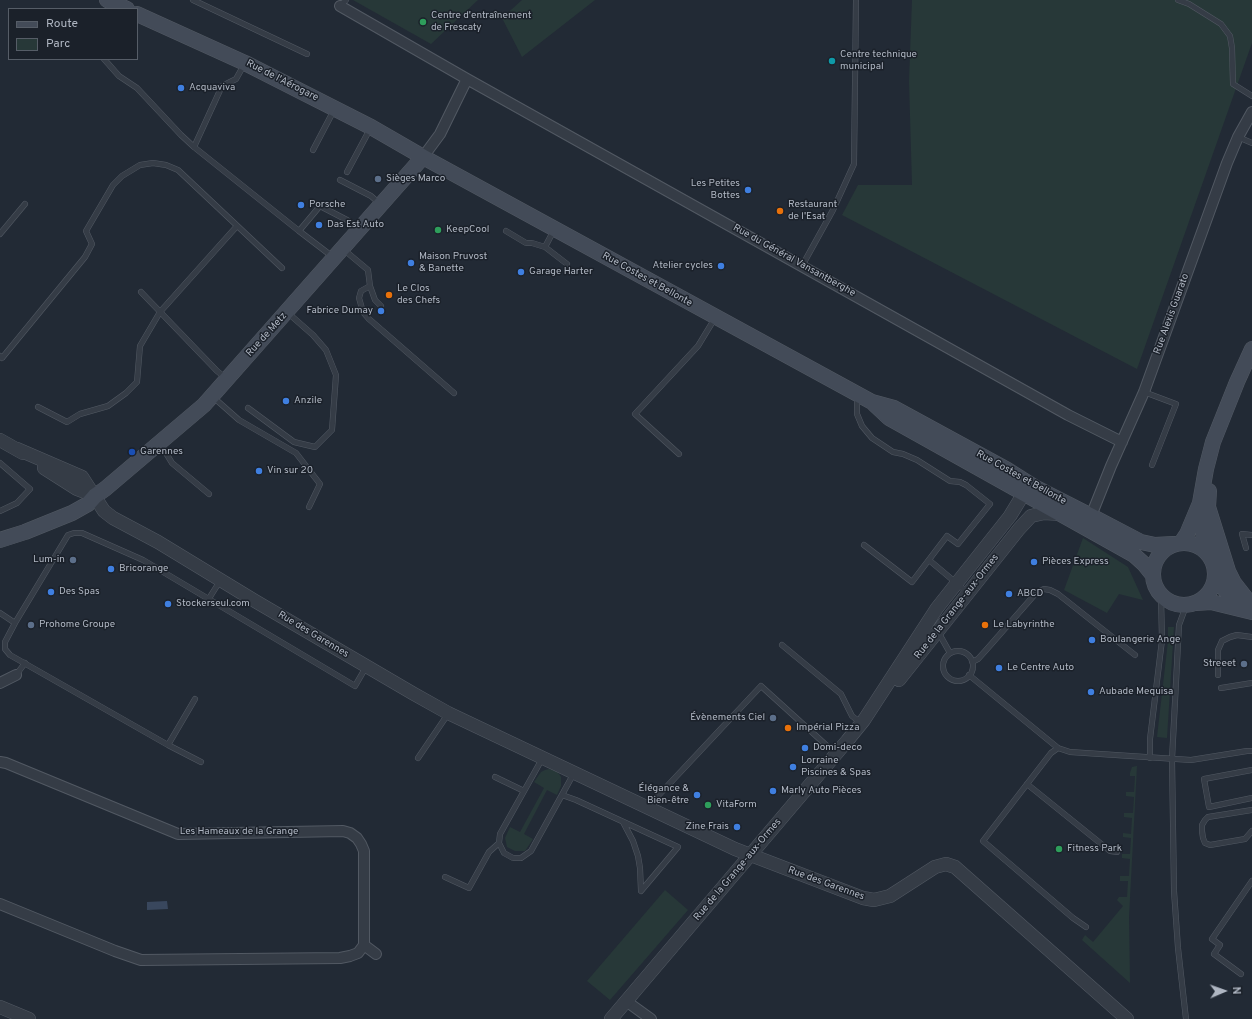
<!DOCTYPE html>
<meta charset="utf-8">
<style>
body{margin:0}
#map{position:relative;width:1252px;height:1019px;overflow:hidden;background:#222a35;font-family:Overpass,sans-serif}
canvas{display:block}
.legend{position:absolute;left:8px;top:8px;width:130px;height:52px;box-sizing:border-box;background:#1b212a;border:1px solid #565d67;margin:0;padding:5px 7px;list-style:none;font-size:12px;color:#afb6c2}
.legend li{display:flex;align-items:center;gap:8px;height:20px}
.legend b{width:20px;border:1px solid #565d67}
.north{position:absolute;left:1204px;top:971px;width:40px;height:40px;-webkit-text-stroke:3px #1b212a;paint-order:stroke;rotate:88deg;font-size:11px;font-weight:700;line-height:16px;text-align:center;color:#afb6c2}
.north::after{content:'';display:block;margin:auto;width:14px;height:18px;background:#afb6c2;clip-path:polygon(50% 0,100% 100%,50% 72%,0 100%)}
</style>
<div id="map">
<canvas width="1252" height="1019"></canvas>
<ul class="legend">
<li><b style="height:5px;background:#434b58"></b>Route</li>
<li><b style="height:11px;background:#273838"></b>Parc</li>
</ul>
<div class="north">N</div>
</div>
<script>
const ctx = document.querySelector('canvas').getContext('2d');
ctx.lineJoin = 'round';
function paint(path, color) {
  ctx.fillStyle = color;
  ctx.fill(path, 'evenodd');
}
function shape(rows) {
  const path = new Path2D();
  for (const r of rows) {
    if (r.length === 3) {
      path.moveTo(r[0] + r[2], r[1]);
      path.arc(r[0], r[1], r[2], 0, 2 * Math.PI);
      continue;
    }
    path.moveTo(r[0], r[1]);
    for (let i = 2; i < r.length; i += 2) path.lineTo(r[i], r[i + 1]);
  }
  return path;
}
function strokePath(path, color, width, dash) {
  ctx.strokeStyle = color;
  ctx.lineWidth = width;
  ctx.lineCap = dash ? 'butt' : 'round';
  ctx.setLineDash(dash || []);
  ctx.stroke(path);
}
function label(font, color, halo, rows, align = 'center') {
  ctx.font = font + ' Overpass,sans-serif';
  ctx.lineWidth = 3;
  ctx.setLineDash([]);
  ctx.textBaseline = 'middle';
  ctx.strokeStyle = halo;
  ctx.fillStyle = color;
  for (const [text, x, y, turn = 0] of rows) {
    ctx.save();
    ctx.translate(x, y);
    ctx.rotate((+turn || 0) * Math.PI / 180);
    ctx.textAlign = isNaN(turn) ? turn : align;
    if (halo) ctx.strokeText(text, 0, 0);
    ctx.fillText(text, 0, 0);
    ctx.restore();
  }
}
const green = shape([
 [353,0,478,0,431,44],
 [522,0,595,0,522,57,502,18],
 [912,0,1252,0,1252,43,1137,369,842,215,858,185,912,185,909,81],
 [1083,538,1128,567,1143,600,1119,594,1107,613,1064,590],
 [1168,627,1174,627,1167,738,1157,737,1168,641],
 [1137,766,1129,917,1130,983,1082,940,1085,935,1093,942,1123,906,1117,900,1119,897,1127,897,1128,881,1120,881,1120,876,1129,876,1130,859,1122,858,1122,854,1130,854,1131,838,1123,837,1123,833,1131,834,1132,818,1124,817,1124,813,1133,813,1134,797,1126,796,1126,792,1134,792,1135,776,1130,776,1130,773,1132,767],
 [549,769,556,771,559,774,561,777,561,786,557,795,547,790,524,834,533,839,525,851,515,851,507,847,505,838,510,827,520,832,544,788,534,782,541,772,545,770],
 [665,890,688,910,610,1000,587,981]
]);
const water = shape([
 [167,901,168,909,147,910,147,902]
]);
const service = shape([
 [193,0,307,54],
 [1178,0,1189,4,1221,24,1230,36,1232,48,1233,84,1252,96],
 [340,6,346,0],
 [104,59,119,76,137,88,181,135,194,147],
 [245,63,236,79,222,86,194,147,299,231],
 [1238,137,1252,143],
 [313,150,334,110],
 [347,172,370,129],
 [340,180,371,196,380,204],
 [506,231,526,243,532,243,545,247,567,264],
 [0,234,25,204],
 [545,247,554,230],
 [343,249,368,270,370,286,375,300,381,306],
 [333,257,299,231,320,206,347,220,358,228],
 [802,266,833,210,854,164,856,0],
 [370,286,361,291,359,298,363,312,369,319,454,393],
 [141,292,217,371,227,379],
 [0,356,2,358,85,257,92,244,86,231,113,185,122,176,140,165,153,163,166,165,178,170,282,268],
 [1144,392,1176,404,1152,465],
 [213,397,239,420,296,453,320,484,309,507],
 [860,397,857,402,857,414,862,426,872,438,893,452,903,454,917,460,950,481,960,482,966,485,990,504,958,544,947,536,912,582,864,545],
 [38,407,67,422,80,414,108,406,126,393,137,382,140,346,160,312,237,226],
 [248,408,294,442,315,447,332,430,336,375,326,350,313,335,288,313],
 [161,445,172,463,209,494],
 [679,454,635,414,698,346,715,318],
 [0,463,30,489,17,503,0,511],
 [1246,548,1242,534,1252,535],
 [929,560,967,592],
 [208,600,220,581],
 [0,613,15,623],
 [940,632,941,637,950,653],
 [782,645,841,694,852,716,861,723],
 [958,666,15],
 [972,662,978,659,987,649,1037,592,1044,589,1050,590,1058,594,1135,655],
 [16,675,25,663],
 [969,675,1058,748,1070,752,1191,760,1247,751,1252,751],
 [1218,675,1218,650,1222,641,1230,637,1237,635,1252,637],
 [1221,688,1252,683],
 [168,745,195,699],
 [1058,748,1051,753,983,841,1073,918,1086,927],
 [418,758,448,714],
 [1150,758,1150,739,1162,640,1161,597],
 [542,759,500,834,499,843,504,853,513,858,521,858,531,851,574,773],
 [201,762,168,745,10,655,5,649,5,642,15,623,68,535,74,533,82,533,143,560,355,686,366,667],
 [1252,770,1204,779,1209,807,1252,798],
 [495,777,524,791],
 [1027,784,1110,851,1117,852],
 [562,795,576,800,678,847,641,891,640,868,638,856,633,841,623,822],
 [651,808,657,797,761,686,836,754],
 [1252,810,1208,817,1205,820,1202,825,1202,831,1203,838,1205,843,1210,845,1245,839,1252,831],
 [445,877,469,888,489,852,499,843],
 [1241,974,1214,954,1220,945,1212,939,1252,881],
 [1186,1019,1178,948,1174,891,1172,759,1179,625,1186,606]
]);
const minor = shape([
 [340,6,467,79,1068,415,1122,442],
 [423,157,440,134,467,79],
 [1091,516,1111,466,1144,392,1227,163,1238,137,1252,112],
 [0,683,16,675],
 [0,762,6,763,178,834,343,831,350,833,357,838,361,844,364,851,364,945,358,953,350,956,340,958,141,960,115,951,0,904],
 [364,945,376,954],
 [626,1001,651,1019]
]);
const tertiary = shape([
 [0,440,23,453],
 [17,449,82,477,104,511,113,518,158,542,255,601,414,694,448,713,735,849,863,898,874,900,890,896,935,867,946,864,955,867,1127,1019],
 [44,468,77,489,95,496],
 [899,680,1019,529,1031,516,1044,513,1061,514],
 [0,1007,29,1019],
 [611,1019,847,741,864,720,937,608,1010,516,1024,493,1033,490]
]);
const secondary = shape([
 [107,0,127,9],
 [137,14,245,63,371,127,423,157,872,402,894,408,1006,469,1036,488,1091,516,1141,542,1155,545,1173,544],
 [874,404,889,418,1134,555,1144,564,1152,574],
 [1209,491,1208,507,1228,571,1234,583,1249,602,1252,609],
 [1201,507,1204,541,1208,554],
 [0,540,25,532,72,513,88,504,95,496,105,489,204,405,423,157],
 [1184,574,31],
 [1181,543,1187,534,1200,503,1206,469,1213,442,1237,382,1252,349],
 [1215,579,1227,592,1244,604],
 [1196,603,1211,602,1252,612]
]);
const markers = [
 [423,22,4,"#2e9e5b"],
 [832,61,4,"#0f9aa8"],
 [181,88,4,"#3f7fe0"],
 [378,179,4,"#5c6f8a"],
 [748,190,4,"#3f7fe0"],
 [301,205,4,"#3f7fe0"],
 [780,211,4,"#e8710a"],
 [319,225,4,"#3f7fe0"],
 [438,230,4,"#2e9e5b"],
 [411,263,4,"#3f7fe0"],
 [721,266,4,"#3f7fe0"],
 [521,272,4,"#3f7fe0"],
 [389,295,4,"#e8710a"],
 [381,311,4,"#3f7fe0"],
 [286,401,4,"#3f7fe0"],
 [132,452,4,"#1a4fb4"],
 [259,471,4,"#3f7fe0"],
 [73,560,4,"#5c6f8a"],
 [1034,562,4,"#3f7fe0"],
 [111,569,4,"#3f7fe0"],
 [51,592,4,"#3f7fe0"],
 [1009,594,4,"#3f7fe0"],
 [168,604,4,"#3f7fe0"],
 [31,625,4,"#5c6f8a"],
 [985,625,4,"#e8710a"],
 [1092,640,4,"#3f7fe0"],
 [1244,664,4,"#5c6f8a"],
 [999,668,4,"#3f7fe0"],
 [1091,692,4,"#3f7fe0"],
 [773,718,4,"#5c6f8a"],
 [788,728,4,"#e8710a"],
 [805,748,4,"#3f7fe0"],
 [793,767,4,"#3f7fe0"],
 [773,791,4,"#3f7fe0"],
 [697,795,4,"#3f7fe0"],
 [708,805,4,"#2e9e5b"],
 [737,827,4,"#3f7fe0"],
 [1059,849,4,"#2e9e5b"]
];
const poiNames = [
 ["Centre d'entraînement",431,16],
 ["de Frescaty",431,28],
 ["Centre technique",840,55],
 ["municipal",840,67],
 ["Acquaviva",189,88],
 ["Sièges Marco",386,179],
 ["Les Petites",740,184,"right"],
 ["Bottes",740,196,"right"],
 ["Porsche",309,205],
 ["Restaurant",788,205],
 ["de l'Esat",788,217],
 ["Das Est Auto",327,225],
 ["KeepCool",446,230],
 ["Maison Pruvost",419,257],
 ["& Banette",419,269],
 ["Atelier cycles",713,266,"right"],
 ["Garage Harter",529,272],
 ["Le Clos",397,289],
 ["des Chefs",397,301],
 ["Fabrice Dumay",373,311,"right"],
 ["Anzile",294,401],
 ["Garennes",140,452],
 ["Vin sur 20",267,471],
 ["Lum-in",65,560,"right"],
 ["Pièces Express",1042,562],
 ["Bricorange",119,569],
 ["Des Spas",59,592],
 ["ABCD",1017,594],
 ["Stockerseul.com",176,604],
 ["Prohome Groupe",39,625],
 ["Le Labyrinthe",993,625],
 ["Boulangerie Ange",1100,640],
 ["Streeet",1236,664,"right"],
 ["Le Centre Auto",1007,668],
 ["Aubade Mequisa",1099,692],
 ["Évènements Ciel",765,718,"right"],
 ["Impérial Pizza",796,728],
 ["Domi-deco",813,748],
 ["Lorraine",801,761],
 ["Piscines & Spas",801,773],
 ["Élégance &",689,789,"right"],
 ["Bien-être",689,801,"right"],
 ["Marly Auto Pièces",781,791],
 ["VitaForm",716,805],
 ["Zine Frais",729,827,"right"],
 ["Fitness Park",1067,849]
];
const streetNames = [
 ["Rue de l'Aérogare",282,81,27],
 ["Rue du Général Vansantberghe",794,261,29],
 ["Rue Costes et Bellonte",647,280,29],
 ["Rue Alexis Guarato",1172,314,-70],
 ["Rue de Metz",267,335,-48],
 ["Rue Costes et Bellonte",1021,478,29],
 ["Rue de la Grange-aux-Ormes",957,607,-52],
 ["Rue des Garennes",313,635,31],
 ["Les Hameaux de la Grange",239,832],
 ["Rue de la Grange-aux-Ormes",738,870,-50],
 ["Rue des Garennes",826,884,20]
];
paint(green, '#273838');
paint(water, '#39475d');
strokePath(service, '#525963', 6);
strokePath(minor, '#525963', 12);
strokePath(tertiary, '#525963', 14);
strokePath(secondary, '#525963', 16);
strokePath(service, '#353c46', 5);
strokePath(minor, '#353c46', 10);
strokePath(tertiary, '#353c46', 13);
strokePath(secondary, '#434b58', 15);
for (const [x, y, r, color] of markers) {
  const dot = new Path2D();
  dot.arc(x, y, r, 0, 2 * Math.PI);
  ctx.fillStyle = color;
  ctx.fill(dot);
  strokePath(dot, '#1b212a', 1.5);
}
label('10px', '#afb6c2', '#1b212a', poiNames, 'left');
label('10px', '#afb6c2', '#1b212a', streetNames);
</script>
